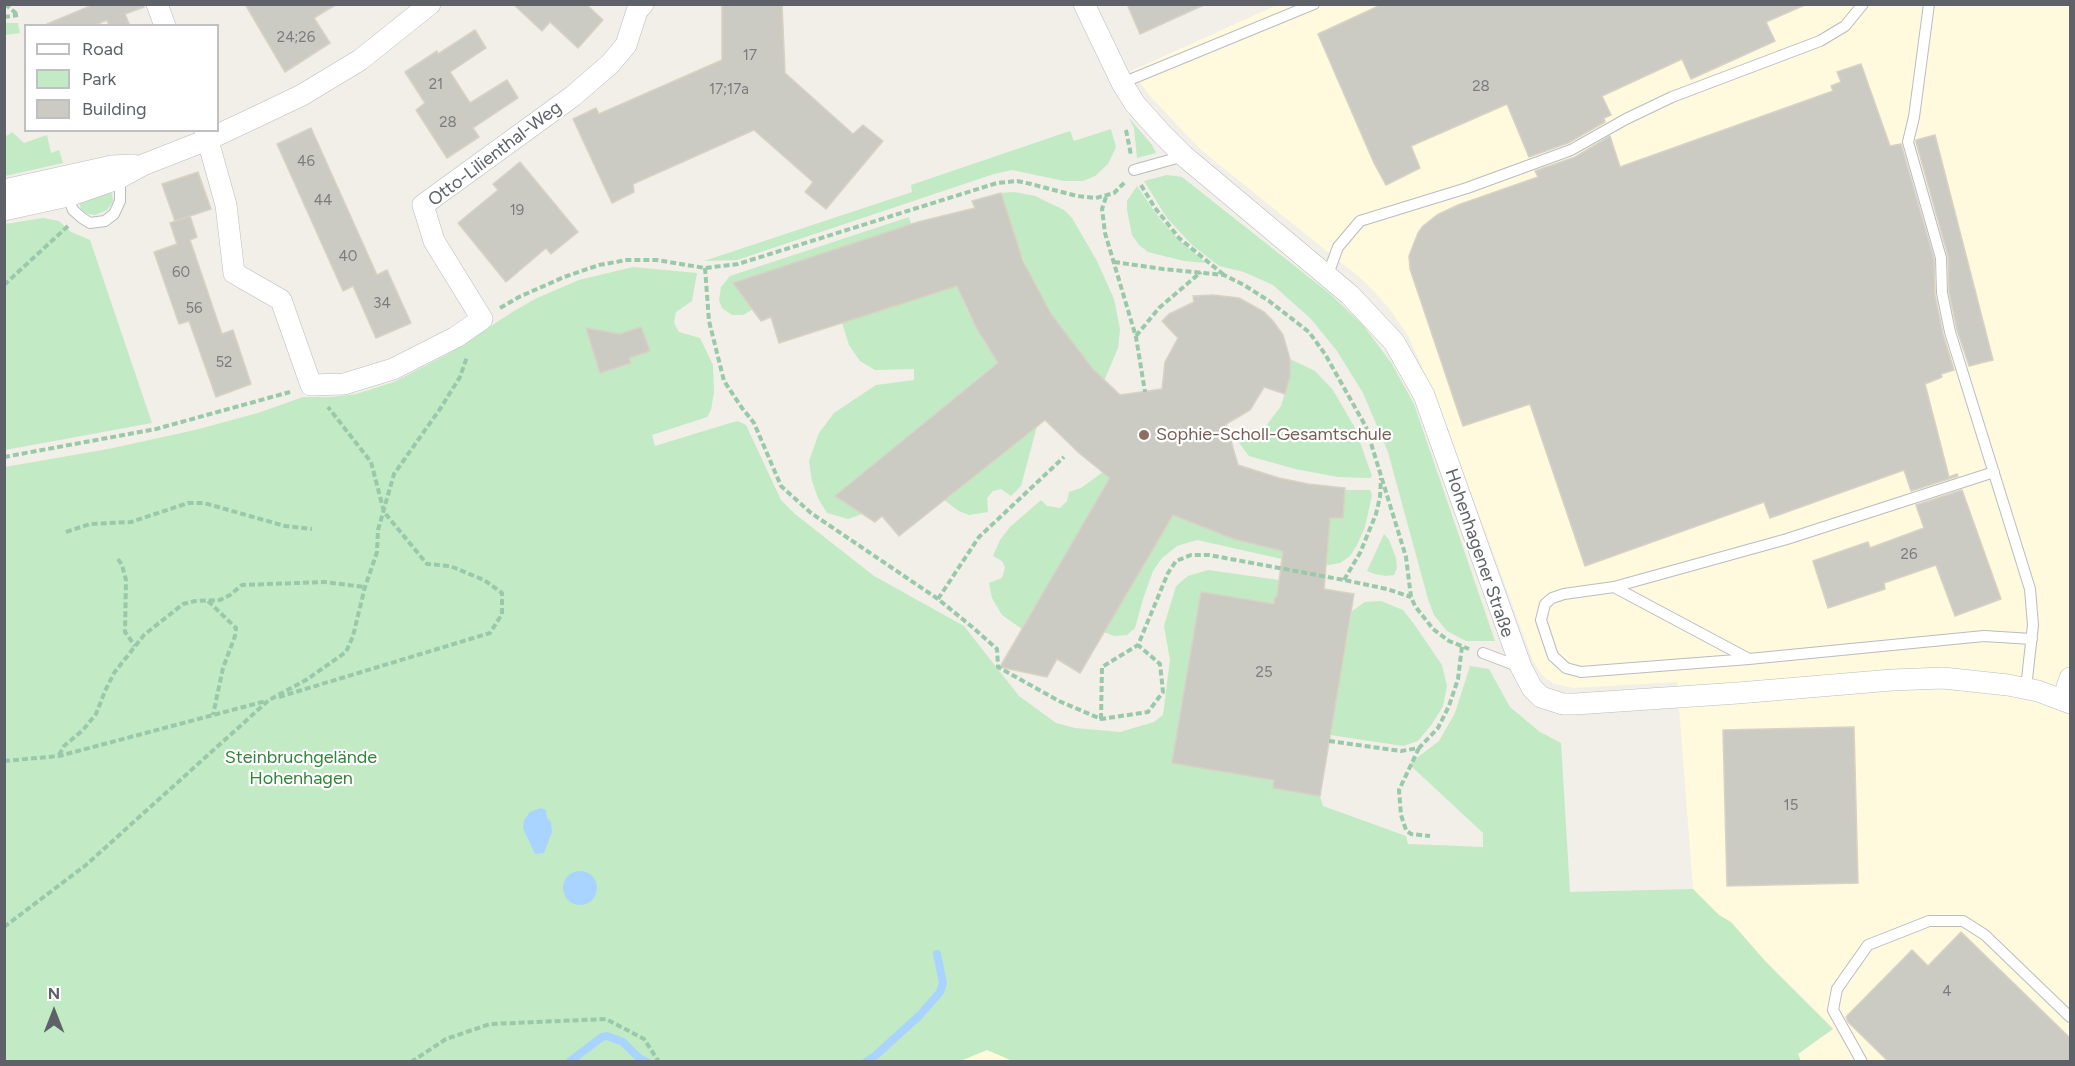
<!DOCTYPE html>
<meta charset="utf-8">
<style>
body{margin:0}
#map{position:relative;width:2075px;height:1066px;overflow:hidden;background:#f1efe7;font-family:Figtree,sans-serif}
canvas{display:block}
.frame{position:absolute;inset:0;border:6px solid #5e6268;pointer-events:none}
.legend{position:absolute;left:24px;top:24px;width:195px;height:108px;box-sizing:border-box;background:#fff;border:2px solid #bfc0c3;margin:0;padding:8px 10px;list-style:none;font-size:18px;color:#5e6268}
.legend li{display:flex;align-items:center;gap:12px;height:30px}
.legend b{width:30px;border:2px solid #bfc0c3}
.north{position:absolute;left:24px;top:982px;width:60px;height:60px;-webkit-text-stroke:4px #fff;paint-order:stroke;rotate:0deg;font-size:16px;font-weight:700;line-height:24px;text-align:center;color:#5e6268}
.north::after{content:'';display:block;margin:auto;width:21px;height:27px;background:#5e6268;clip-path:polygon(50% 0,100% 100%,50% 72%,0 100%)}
</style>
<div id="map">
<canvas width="2075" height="1066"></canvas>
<div class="frame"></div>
<ul class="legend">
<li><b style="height:8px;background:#fff"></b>Road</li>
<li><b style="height:16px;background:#c2eac4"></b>Park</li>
<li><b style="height:16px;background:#cccbc3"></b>Building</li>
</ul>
<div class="north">N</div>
</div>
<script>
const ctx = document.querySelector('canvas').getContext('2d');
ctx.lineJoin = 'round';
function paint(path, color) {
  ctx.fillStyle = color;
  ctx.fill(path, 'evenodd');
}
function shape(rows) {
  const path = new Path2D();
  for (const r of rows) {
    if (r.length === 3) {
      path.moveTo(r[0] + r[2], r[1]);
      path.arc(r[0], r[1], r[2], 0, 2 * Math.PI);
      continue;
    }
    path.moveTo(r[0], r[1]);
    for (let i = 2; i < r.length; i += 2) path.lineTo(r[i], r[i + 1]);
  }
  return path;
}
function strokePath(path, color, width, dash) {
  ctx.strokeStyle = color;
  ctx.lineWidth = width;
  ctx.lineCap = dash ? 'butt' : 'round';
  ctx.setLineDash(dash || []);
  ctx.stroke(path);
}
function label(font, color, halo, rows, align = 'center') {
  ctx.font = font + ' Figtree,sans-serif';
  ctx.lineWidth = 4.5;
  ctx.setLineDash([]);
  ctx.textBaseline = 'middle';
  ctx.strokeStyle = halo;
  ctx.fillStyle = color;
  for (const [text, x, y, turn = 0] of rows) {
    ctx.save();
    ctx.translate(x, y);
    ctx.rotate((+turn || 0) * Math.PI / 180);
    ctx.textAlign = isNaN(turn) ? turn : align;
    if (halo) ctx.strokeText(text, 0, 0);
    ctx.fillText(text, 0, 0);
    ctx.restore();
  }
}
const commercial = shape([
 [1277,5,2070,5,2070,1061,1801,1061,1798,1054,1833,1028,1693,889,1677,682,1573,688,1554,684,1542,675,1533,661,1437,400,1408,336,1389,308,1365,282,1201,150,1150,96,1131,71],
 [987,1049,1016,1062,951,1062]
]);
const green = shape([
 [5,23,18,23,20,33,5,35],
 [1129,118,1152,145,1156,153,1137,158,1134,128],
 [1111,129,1116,147,1108,164,1095,176,1083,181,1064,181,1012,170,994,174,737,260,704,261,912,192,911,185,1070,131,1074,141],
 [12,132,24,143,47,135,51,153,59,150,63,163,5,176,5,137],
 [1167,175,1182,177,1329,293,1363,325,1392,364,1414,404,1495,641,1466,641,1447,631,1434,615,1428,599,1388,452,1363,393,1337,351,1311,319,1273,285,1244,272,1219,266,1192,245,1167,218,1144,181],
 [1137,186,1159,218,1177,238,1206,263,1184,261,1148,252,1139,245,1132,235,1127,210,1127,201],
 [109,191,112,194,113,201,107,210,95,215,88,214,81,209,79,202],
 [1014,192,1035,196,1064,210,1072,218,1097,261,1114,299,1120,329,1118,348,1104,381,1079,352,1051,314,1031,278,1013,234,1001,193],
 [909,217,911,224,733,283,752,310,743,315,732,315,722,308,719,300,721,287,730,276],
 [43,218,59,221,71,232,90,240,152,423,5,450,5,224],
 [946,259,967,310,985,343,1016,388,978,379,872,466,865,475,862,474,835,496,862,514,848,519,827,513,818,498,812,481,809,461,819,433,834,413,876,385,914,380,914,369,875,370,860,361,849,345,842,323,932,294],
 [633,267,697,273,692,301,676,312,674,323,679,332,700,338,713,365,714,392,711,410,707,417,652,435,655,446,730,423,738,421,746,425,781,500,795,514,874,576,964,626,1019,696,1056,723,1075,728,1120,732,1154,722,1163,715,1170,660,1164,626,1176,586,1188,576,1208,570,1279,580,1277,597,1275,597,1274,604,1201,592,1173,763,1274,780,1273,788,1320,796,1323,806,1406,836,1408,844,1483,847,1483,833,1409,764,1439,741,1455,713,1470,666,1489,669,1510,707,1540,732,1561,743,1570,892,1693,889,1719,915,1731,922,1766,962,1833,1029,1798,1054,1801,1062,1015,1062,987,1050,958,1062,5,1062,5,467,108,449,195,430,258,413,303,397,332,397,356,394,394,382,448,354,514,311,537,298,579,280],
 [1290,359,1315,371,1333,390,1355,428,1372,476,1370,478,1338,477,1295,469,1249,456,1239,443,1263,430,1281,406,1285,393],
 [1037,426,1021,486,1011,496,1001,489,993,491,987,498,988,512,969,515,959,511,944,500],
 [1103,472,1135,495,1097,500,1042,595,1038,606,1035,606,1022,629,1002,615,992,598,989,583,1002,578,1005,567,1002,561,993,556,1000,540,1010,527,1041,500,1047,506,1060,508,1067,501,1069,492,1081,488],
 [1345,490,1370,490,1372,495,1365,527,1357,545,1350,556,1340,563,1329,565,1320,563,1327,557,1330,518,1343,518],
 [1146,501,1205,528,1234,539,1283,551,1282,559,1197,540,1177,546,1162,558,1153,571,1143,599,1135,628,1127,635,1114,636,1104,632],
 [1384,534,1389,540,1396,558,1397,568,1394,575,1385,576,1375,574,1367,571],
 [1381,601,1403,610,1414,624,1442,665,1447,686,1443,706,1432,724,1418,741,1403,746,1330,735,1352,611,1365,602]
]);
const water = shape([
 [541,808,546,810,547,818,551,822,552,832,544,853,535,854,523,828,524,820,530,812],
 [580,888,17]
]);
const stream = shape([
 [569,1062,602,1037,607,1036,623,1042,639,1058,647,1062],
 [866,1062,876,1055,920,1015,940,992,943,983,937,954]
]);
const building = shape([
 [95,4,143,4,144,7,125,14,130,26,109,26,107,20,93,26,48,26,47,24,95,4],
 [245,4,337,4,314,18,330,43,285,72,245,4],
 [513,4,586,4,603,20,578,48,550,22,542,31,513,4],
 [722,4,782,4,785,73,853,134,863,125,883,141,826,209,805,192,813,182,754,130,633,184,634,192,612,203,573,119,596,108,599,114,722,60,722,4],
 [1127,4,1206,4,1140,34,1127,4],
 [1383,4,1807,4,1766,22,1775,41,1691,79,1682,59,1602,96,1611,115,1604,118,1605,122,1568,143,1529,157,1507,104,1411,146,1420,168,1386,185,1374,163,1318,34,1383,4],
 [475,30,486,48,450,72,470,103,507,80,518,98,473,128,479,137,447,158,416,110,425,103,405,72,437,51,438,54,475,30],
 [1861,64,1890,146,1901,144,1934,259,1935,295,1943,334,1954,370,1941,374,1942,377,1925,384,1949,477,1957,474,1958,476,1911,491,1904,470,1770,518,1764,502,1585,566,1530,404,1463,426,1410,269,1409,256,1418,233,1423,226,1437,215,1458,205,1538,177,1535,171,1575,157,1610,136,1620,167,1833,91,1831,86,1841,82,1837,72,1861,64],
 [311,128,377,275,387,270,411,323,376,338,353,286,343,291,277,144,311,128],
 [1935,135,1993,360,1969,366,1957,330,1949,292,1948,256,1916,142,1916,140,1935,135],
 [520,162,578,232,551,254,546,248,506,282,458,223,498,190,493,184,520,162],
 [198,172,211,209,175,221,162,184,198,172],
 [1001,193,1023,261,1051,314,1092,368,1120,395,1162,389,1165,362,1178,338,1162,321,1169,314,1194,302,1193,296,1213,295,1239,298,1264,312,1273,321,1283,335,1290,359,1290,376,1285,394,1264,387,1250,410,1226,424,1238,465,1279,478,1308,484,1345,488,1343,518,1330,518,1324,589,1354,594,1320,796,1273,788,1274,780,1172,763,1201,592,1274,604,1275,597,1277,597,1283,551,1234,539,1173,515,1080,673,1057,659,1047,677,1000,667,1110,478,1079,453,1045,420,899,536,882,516,875,522,835,496,998,363,976,327,957,286,779,343,771,317,761,321,733,283,918,222,975,208,972,201,1001,193],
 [190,216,197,237,190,240,222,334,233,330,251,384,216,397,189,321,179,324,154,252,177,244,170,223,190,216],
 [641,327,650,351,629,358,631,363,600,373,586,328,620,334,641,327],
 [1962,490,2001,599,1955,616,1936,565,1884,583,1885,589,1828,608,1813,561,1868,542,1870,548,1924,528,1916,505,1962,490],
 [1854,727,1858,883,1727,886,1723,730,1854,727],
 [1961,932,2070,1038,2070,1062,1889,1062,1848,1022,1846,1017,1912,950,1928,966,1961,932]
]);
const path = shape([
 [5,4,18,15],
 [4,17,18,15],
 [1126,130,1131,155],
 [1141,185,1155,208,1179,238,1224,275],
 [1106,197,1102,209,1105,233,1136,337,1145,392],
 [1114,262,1163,269,1224,275,1244,285,1269,301,1309,332,1325,354,1366,427,1406,557,1411,597,1415,606,1433,629,1449,641,1469,649],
 [705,268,709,321,724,381,742,408,754,423,781,486,811,513,938,599,971,626,997,649,998,667,1059,701,1101,719,1148,712,1163,692,1160,664,1138,645,1168,573,1176,561,1191,555,1209,555,1344,580,1387,589,1411,597],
 [4,285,68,226],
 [500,308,519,297,564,277,599,265,627,260,657,260,705,268,738,264,997,183,1017,181,1031,184,1077,196,1096,198,1114,193,1125,182],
 [1136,336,1159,308,1201,272],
 [4,457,156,429,290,392],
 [66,532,90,524,131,522,188,503,204,503,285,526,312,529],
 [118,559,122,565,126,580,125,632,135,646],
 [1344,580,1360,553,1376,514,1380,497,1381,478],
 [938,599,979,537,1064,457],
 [208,601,236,628,235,636,223,668,213,715],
 [279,697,490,633,502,614,502,593,484,580,450,566,427,564,384,512,371,462,328,407],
 [1101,719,1102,667,1138,645],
 [1329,741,1401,751,1419,748,1438,728,1449,706,1458,679,1462,646],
 [1419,748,1399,790,1401,815,1406,830,1411,834,1430,836],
 [59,755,64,746,83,730,96,714,105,691,114,673,144,635,183,604,195,601,220,600,230,595,242,585,324,582,365,587],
 [4,761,59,756,266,701],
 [4,927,86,865,269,700,306,680,346,652,353,636,365,587,377,552,378,530,394,474,440,409,460,377,467,357],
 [411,1062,446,1039,490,1024,606,1019,644,1039,659,1062]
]);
const service = shape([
 [1929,4,1914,117,1908,142,1941,258,1942,293,1950,332,2030,589,2033,625,2026,688],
 [1122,83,1314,4],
 [1134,170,1184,156],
 [67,195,73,210,82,218,90,223,105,221,114,214,120,201,120,187,116,176],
 [1327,277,1338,247,1360,221,1467,188,1571,150,1626,119,1672,97,1820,41,1845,26,1863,4],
 [1614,587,1787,539,1994,472],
 [1483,653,1520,667],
 [1749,659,1614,587,1564,594,1552,598,1545,604,1541,620,1553,656,1566,668,1581,672,1749,659,1984,636,2032,639],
 [1862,1062,1833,1010,1837,989,1868,945,1929,921,1963,921,1985,935,2070,1017]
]);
const minor = shape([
 [157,4,165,26],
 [1084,4,1122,83,1135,104,1161,133,1184,156,1350,295,1394,342,1424,395,1521,667,1532,688,1541,697,1563,704,1575,704,1738,693,1892,680,1943,678,2008,685,2038,691,2070,703],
 [205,130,226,205,234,273,281,300,311,385,344,384,393,369,456,337,482,319,434,241,423,205,573,96,610,64,626,45,637,11,643,4],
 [4,190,112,166,133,165],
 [4,210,68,196,117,179,143,165,209,139,256,117,302,95,360,60,430,4],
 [2070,678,2066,690,2070,695]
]);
const markers = [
 [1144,435,6,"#8d6e63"]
];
const numberNames = [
 ["24;26",296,38],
 ["17",750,56],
 ["21",436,85],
 ["28",1481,87],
 ["17;17a",729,90],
 ["28",448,123],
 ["46",306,162],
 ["44",323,201],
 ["19",517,211],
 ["40",348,257],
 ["60",181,273],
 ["34",382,304],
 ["56",194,309],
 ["52",224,363],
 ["26",1909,555],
 ["25",1264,673],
 ["15",1791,806],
 ["4",1947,992]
];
const streetNames = [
 ["Otto-Lilienthal-Weg",495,154,-37],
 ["Hohenhagener Straße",1479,553,71]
];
const educationNames = [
 ["Sophie-Scholl-Gesamtschule",1156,435]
];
const parkNames = [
 ["Steinbruchgelände",301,758],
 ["Hohenhagen",301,779]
];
paint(commercial, '#fff9de');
paint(green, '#c2eac4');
paint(water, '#a9d4ff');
strokePath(stream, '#a9d4ff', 8);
paint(building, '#cccbc3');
strokePath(building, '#d7d2c4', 1.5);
strokePath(service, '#b9bcc1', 12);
strokePath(minor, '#b9bcc1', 22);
strokePath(path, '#99c9aa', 4, [6, 3]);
strokePath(service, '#fff', 10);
strokePath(minor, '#fff', 21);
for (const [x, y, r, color] of markers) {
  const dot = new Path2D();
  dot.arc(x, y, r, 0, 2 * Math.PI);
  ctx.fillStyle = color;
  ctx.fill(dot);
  strokePath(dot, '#fff', 2);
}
label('15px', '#7a7c7f', null, numberNames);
label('18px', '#5e6268', '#fff', streetNames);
label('18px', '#785e54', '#fff', educationNames, 'left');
label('18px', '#2f8639', '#fff', parkNames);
</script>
